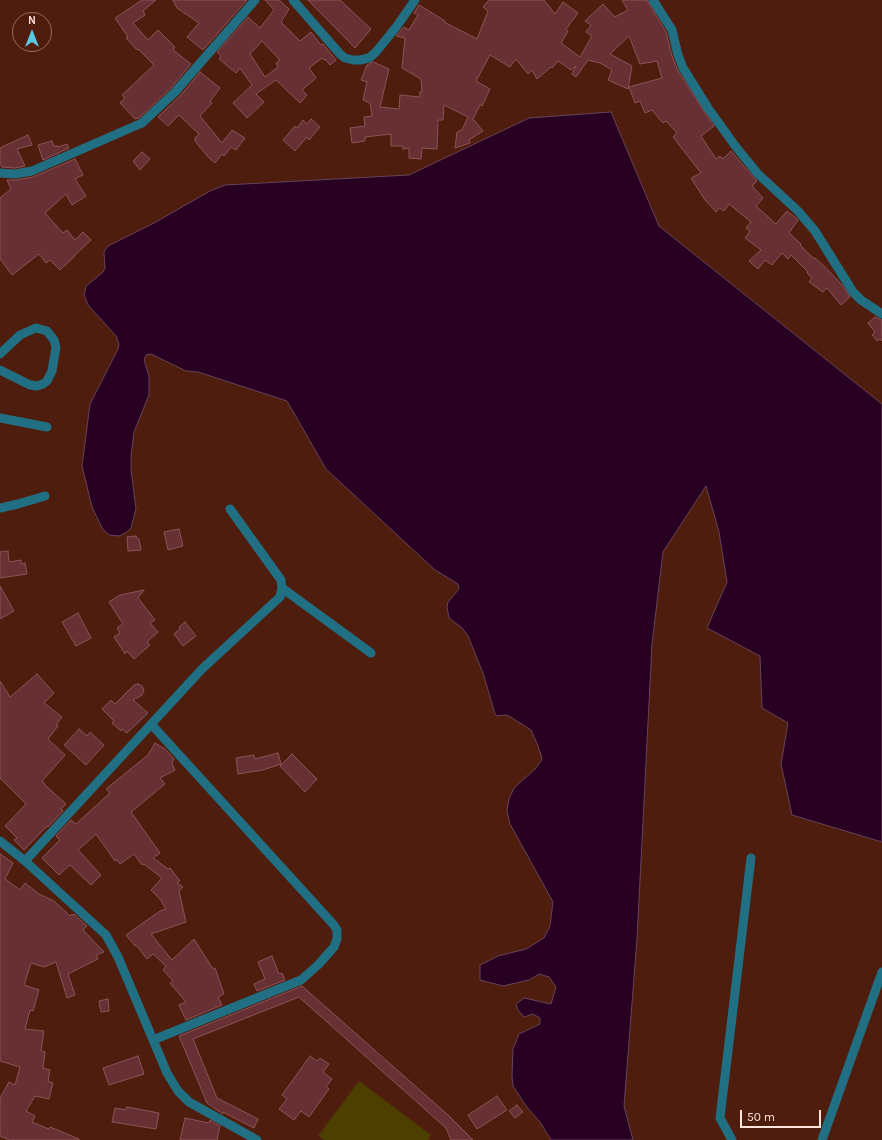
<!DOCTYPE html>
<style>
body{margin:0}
#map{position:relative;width:882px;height:1140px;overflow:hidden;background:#4e1d0e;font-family:Karla,sans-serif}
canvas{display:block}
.north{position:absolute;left:12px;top:12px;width:40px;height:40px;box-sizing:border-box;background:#4e1d0e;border:1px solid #946c60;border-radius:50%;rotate:0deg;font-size:11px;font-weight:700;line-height:16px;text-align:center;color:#fee3db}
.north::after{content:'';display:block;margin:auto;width:14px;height:18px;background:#59c8e4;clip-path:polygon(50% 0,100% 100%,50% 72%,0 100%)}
.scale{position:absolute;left:740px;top:1110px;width:81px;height:18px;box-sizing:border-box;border:2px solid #fee3db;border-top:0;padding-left:5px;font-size:12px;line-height:14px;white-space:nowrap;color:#fee3db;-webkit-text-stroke:3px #4e1d0e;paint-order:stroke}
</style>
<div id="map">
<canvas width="882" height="1140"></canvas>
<div class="north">N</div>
<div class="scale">50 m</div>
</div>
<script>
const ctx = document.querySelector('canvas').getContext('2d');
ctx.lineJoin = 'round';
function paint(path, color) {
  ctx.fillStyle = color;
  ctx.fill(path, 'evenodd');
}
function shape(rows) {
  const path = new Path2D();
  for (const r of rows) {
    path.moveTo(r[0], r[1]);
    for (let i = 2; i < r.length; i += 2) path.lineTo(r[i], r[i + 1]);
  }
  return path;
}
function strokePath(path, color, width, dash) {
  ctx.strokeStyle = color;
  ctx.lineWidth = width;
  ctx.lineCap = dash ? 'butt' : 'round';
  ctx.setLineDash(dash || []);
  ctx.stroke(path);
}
const green = shape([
 [359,1081,431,1135,428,1140,324,1140,318,1136]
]);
const water = shape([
 [611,112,659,226,882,404,882,842,792,815,781,764,788,723,762,708,760,656,707,628,727,582,719,532,706,486,663,552,652,644,637,939,624,1106,633,1140,551,1140,540,1122,526,1106,513,1086,512,1076,513,1049,519,1034,540,1024,540,1018,533,1014,524,1017,518,1010,516,1004,524,998,551,1004,556,987,549,977,539,974,529,980,503,986,480,980,480,965,498,956,526,949,544,938,550,926,553,902,510,824,507,811,509,799,514,788,535,769,541,761,542,758,538,746,531,730,509,716,505,715,497,716,495,714,483,673,468,636,462,628,449,618,447,607,448,602,459,589,458,584,435,570,326,469,287,401,198,372,186,371,151,354,146,355,144,360,149,376,149,395,134,432,131,456,131,470,136,509,131,528,127,532,119,536,109,535,102,528,92,507,82,466,90,404,118,349,119,344,116,336,88,305,84,295,86,286,103,272,105,268,104,252,108,246,154,223,210,191,225,185,409,175,529,118,611,112]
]);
const building = shape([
 [142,0,156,0,143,11,145,15,133,23,148,40,158,30,175,47,173,50,191,64,171,88,139,118,135,119,120,103,125,98,122,95,154,65,138,49,137,50,126,38,128,37,115,18,142,0],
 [173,0,247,0,203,50,187,37,199,23,177,8,173,0],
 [265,0,279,0,289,9,281,22,300,41,311,32,321,45,323,44,336,60,330,65,325,59,324,60,322,58,309,68,316,78,302,90,307,95,300,103,276,80,256,94,264,102,247,118,233,103,252,85,240,68,236,73,219,59,221,56,217,52,248,17,260,28,274,10,265,0],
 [262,41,280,60,276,63,278,67,265,77,250,54,262,41],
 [308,0,340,0,371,29,355,48,308,0],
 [489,0,544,0,555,14,563,2,578,13,566,29,568,31,561,43,580,57,592,36,586,32,591,25,585,21,603,4,615,17,628,10,622,0,647,0,666,32,672,56,678,71,714,126,701,136,716,159,720,156,723,159,731,151,736,157,757,181,752,186,763,198,756,206,776,224,787,211,796,218,798,220,789,233,801,244,800,245,814,259,815,258,823,265,842,285,850,297,841,305,827,288,823,292,809,282,812,278,807,273,808,272,791,255,788,259,782,253,772,265,765,260,758,269,749,261,761,250,745,238,750,231,746,228,751,222,729,204,724,211,719,208,716,212,705,200,691,178,701,173,673,137,677,133,666,121,663,123,652,110,645,113,640,101,635,103,629,87,662,78,657,61,640,64,629,36,610,54,632,66,628,89,608,80,612,70,600,63,588,60,576,77,572,74,576,66,571,70,558,61,552,68,551,67,537,79,532,70,528,74,516,59,510,67,490,55,476,81,490,89,482,106,480,105,473,119,483,131,469,140,470,143,455,148,457,132,462,130,468,117,444,105,443,120,438,120,437,149,422,148,421,159,409,158,409,148,403,149,403,146,391,146,391,134,365,137,365,141,352,143,350,128,365,126,364,117,372,116,370,103,363,100,367,82,361,80,367,65,373,62,389,69,380,107,399,109,400,95,420,97,420,92,422,92,421,79,402,68,405,38,396,36,404,27,409,30,418,15,414,13,419,5,445,21,444,22,477,39,488,11,483,7,489,0],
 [200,72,220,88,210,101,212,103,200,116,222,143,232,130,245,138,236,150,231,147,224,156,222,154,215,163,208,157,195,141,195,138,199,134,179,115,168,126,158,117,180,96,200,72],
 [311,119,320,127,309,140,307,137,295,151,283,140,295,126,297,128,303,120,307,124,311,119],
 [28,135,32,145,17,149,25,166,15,168,2,167,0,163,0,148,28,135],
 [52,141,54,146,58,146,58,147,67,144,69,148,43,160,38,145,52,141],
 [142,152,150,159,140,170,133,161,142,152],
 [75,159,83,175,75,179,86,196,72,205,66,194,45,213,63,233,67,230,75,240,83,232,91,240,74,256,74,257,60,270,50,260,46,263,39,254,12,275,0,259,0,198,11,189,7,180,16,180,33,177,75,159],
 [875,317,882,320,882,341,880,339,877,341,872,335,875,332,868,323,875,317],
 [179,529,183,546,168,550,164,532,179,529],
 [136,536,138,539,139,539,141,550,128,551,127,537,136,536],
 [8,551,9,562,21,560,21,564,25,563,27,574,0,578,0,552,8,551],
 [0,586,14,611,0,619,0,586],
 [144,590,138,598,155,620,150,623,158,632,147,642,150,645,134,659,127,651,125,654,114,637,120,633,117,628,123,624,109,602,120,595,144,590],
 [78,613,91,638,76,646,62,622,78,613],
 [185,622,196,636,183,646,174,634,180,629,179,627,185,622],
 [37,674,54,693,44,703,62,717,56,725,58,726,48,739,65,755,42,781,45,784,44,784,66,804,61,809,63,811,48,827,47,826,24,850,14,840,17,838,5,826,26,804,0,778,0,681,10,697,37,674],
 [138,684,142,686,144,690,142,695,133,700,148,713,127,733,122,729,121,731,112,723,114,721,102,709,111,700,115,704,134,685,138,684],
 [79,729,87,736,90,732,104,745,86,765,64,745,79,729],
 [155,743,165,749,174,759,172,763,175,770,160,778,165,784,131,812,160,853,153,858,168,869,170,868,180,881,177,883,183,887,179,891,186,922,151,934,172,960,194,939,213,969,215,968,224,994,218,997,222,1005,186,1020,179,1005,186,1002,170,983,173,981,163,970,166,966,153,954,147,959,136,945,135,946,126,935,160,911,166,909,160,899,151,890,162,878,144,864,142,865,134,854,120,864,116,859,115,861,96,834,78,850,101,875,91,885,70,865,59,875,42,858,60,840,56,836,71,820,76,824,110,793,106,789,148,755,155,743],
 [278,753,281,764,263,770,238,774,236,758,254,755,255,759,278,753],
 [292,754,317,779,305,792,280,766,292,754],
 [0,854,13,863,5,879,20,890,25,883,39,894,54,901,70,916,72,914,73,915,74,914,87,926,83,930,104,952,96,955,98,959,68,974,75,995,67,998,56,962,44,967,31,963,24,985,39,990,33,1011,30,1010,25,1029,44,1031,41,1051,45,1052,43,1068,50,1070,48,1081,53,1083,49,1099,35,1096,26,1111,35,1116,32,1122,49,1129,50,1127,79,1139,79,1140,10,1140,0,1136,0,1098,9,1082,15,1085,20,1067,0,1061,0,854],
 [272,956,279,974,282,973,285,980,257,991,254,984,265,979,258,962,272,956],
 [302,986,448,1115,473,1140,451,1140,446,1128,299,997,193,1039,217,1098,258,1119,254,1128,223,1112,223,1114,207,1103,179,1036,302,986],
 [108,999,109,1011,101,1012,99,1001,108,999],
 [138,1056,144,1074,109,1085,103,1068,138,1056],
 [310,1056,317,1061,320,1058,329,1064,323,1072,332,1079,326,1087,329,1089,309,1117,301,1111,294,1120,279,1109,287,1099,282,1095,310,1056],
 [497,1096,507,1110,477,1129,468,1115,497,1096],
 [517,1105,523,1112,515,1118,509,1111,517,1105],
 [127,1107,159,1113,156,1129,112,1122,115,1108,126,1110,127,1107],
 [185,1118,209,1123,210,1120,220,1126,217,1140,180,1140,185,1118]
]);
const minor = shape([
 [293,0,340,54,345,58,353,60,360,60,369,58,376,52,397,26,415,0],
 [653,0,672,30,678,55,683,68,708,108,736,147,758,174,798,211,815,231,853,292,861,300,882,314],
 [0,173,15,174,32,171,142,123,175,92,255,0],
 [0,354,20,335,36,328,47,331,54,340,56,347,52,371,47,381,43,384,37,386,30,385,0,370],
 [0,418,47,427],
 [0,508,18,504,45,496],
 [282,588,371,653],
 [151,724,333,924,337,930,337,939,334,947,318,965,301,980,153,1040],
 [0,841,25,861,106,935,118,957,167,1073,178,1091,189,1102,257,1140],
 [25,861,202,669,280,597,282,588,281,580,230,509],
 [732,1140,720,1118,751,858],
 [822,1140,882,972]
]);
paint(green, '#4c3f00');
paint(water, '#280021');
strokePath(water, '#684459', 1);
paint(building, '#663034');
strokePath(building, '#8e5357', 1);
strokePath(minor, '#206f82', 9);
</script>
